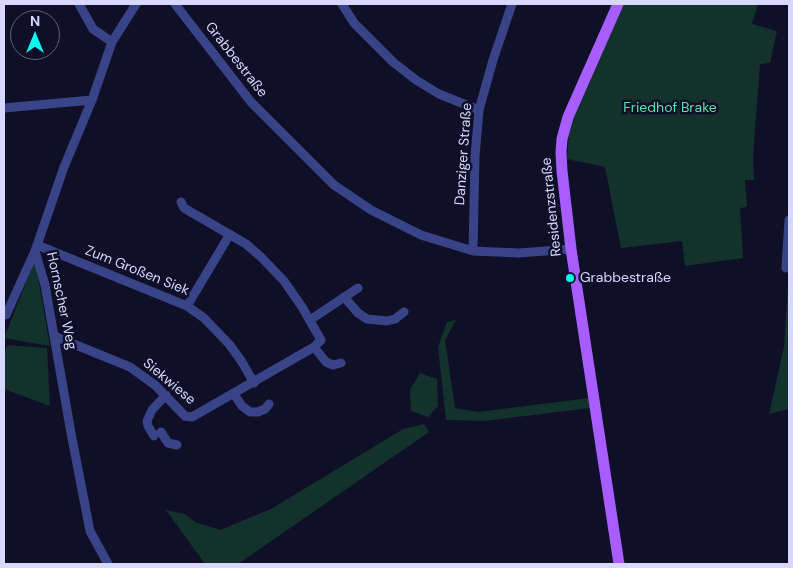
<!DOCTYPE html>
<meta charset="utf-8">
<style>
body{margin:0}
#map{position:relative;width:793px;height:568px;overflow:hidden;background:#0f0f28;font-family:"DM Sans",sans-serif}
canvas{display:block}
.frame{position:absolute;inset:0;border:5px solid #d6d8ff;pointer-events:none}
.north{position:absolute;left:10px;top:10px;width:50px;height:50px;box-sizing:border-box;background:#0f0f28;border:1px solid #5f5f7e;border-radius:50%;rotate:0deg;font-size:14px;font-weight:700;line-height:20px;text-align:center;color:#d6d8ff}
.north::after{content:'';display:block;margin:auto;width:18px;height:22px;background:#02ffee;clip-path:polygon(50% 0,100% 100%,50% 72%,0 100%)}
</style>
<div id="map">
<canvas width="793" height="568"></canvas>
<div class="frame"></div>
<div class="north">N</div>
</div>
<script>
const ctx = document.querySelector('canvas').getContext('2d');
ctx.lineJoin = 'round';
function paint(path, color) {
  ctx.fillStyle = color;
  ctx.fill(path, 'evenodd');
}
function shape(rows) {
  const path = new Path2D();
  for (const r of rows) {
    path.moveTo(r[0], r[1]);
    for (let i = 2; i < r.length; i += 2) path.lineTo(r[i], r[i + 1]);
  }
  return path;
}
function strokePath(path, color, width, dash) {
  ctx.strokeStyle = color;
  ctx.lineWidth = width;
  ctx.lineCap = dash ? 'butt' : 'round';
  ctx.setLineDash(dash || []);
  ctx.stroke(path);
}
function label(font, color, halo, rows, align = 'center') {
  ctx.font = font + ' "DM Sans",sans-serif';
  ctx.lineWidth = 5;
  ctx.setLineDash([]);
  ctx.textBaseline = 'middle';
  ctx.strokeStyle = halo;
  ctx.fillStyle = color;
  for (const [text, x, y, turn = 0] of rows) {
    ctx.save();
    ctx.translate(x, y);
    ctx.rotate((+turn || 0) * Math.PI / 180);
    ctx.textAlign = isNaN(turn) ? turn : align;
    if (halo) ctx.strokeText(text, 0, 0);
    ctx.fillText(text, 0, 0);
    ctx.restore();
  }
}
const green = shape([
 [624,4,758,4,752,24,777,31,770,63,760,64,753,157,754,180,745,180,747,207,740,208,743,258,685,266,682,241,621,248,605,167,567,159,570,119],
 [35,260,50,346,4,338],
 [789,270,789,409,769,414,784,347],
 [456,320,445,340,455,408,478,412,589,398,590,408,484,421,446,420,438,347,447,322],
 [7,345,47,348,50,406,4,389,4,354],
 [420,373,437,379,438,406,428,417,411,411,410,390],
 [424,424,429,432,238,564,205,564,166,510,185,514,195,522,220,530,271,509,403,429]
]);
const minor = shape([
 [79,4,93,29,112,42],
 [175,4,251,102,334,185,371,210,421,235,473,251,519,253,571,249],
 [342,4,354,23,393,62,416,80,439,94,479,110],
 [4,108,92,100],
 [37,245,187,306,204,318,229,344,242,362,254,383],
 [35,251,45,285,71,433,90,531,108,564],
 [473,251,475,156,479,110,493,60,512,4],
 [786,268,789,220],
 [344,297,358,313,367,319,387,321,395,319,404,312],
 [187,306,230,234],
 [4,315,6,315,35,251,64,167,92,100,112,42,136,4],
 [310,320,358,288],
 [54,336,130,367,155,385,185,416,192,417,314,347,321,340,302,307,284,281,261,257,246,244,184,208,181,202],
 [314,347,326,362,333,365,341,363],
 [234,394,242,406,250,412,258,412,265,409,269,404],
 [161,432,168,443,177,445],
 [154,436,148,426,147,421,152,410,166,395]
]);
const major = shape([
 [618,4,568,117,562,139,561,152,562,171,571,249,619,564]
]);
const markers = [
 [570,278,5,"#02ffee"]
];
const streetNames = [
 ["Grabbestraße",236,60,52],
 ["Danziger Straße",464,154,-86],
 ["Residenzstraße",552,207,-96],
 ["Zum Großen Siek",137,271,22],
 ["Hornscher Weg",61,301,78],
 ["Siekwiese",169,382,40]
];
const parkNames = [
 ["Friedhof Brake",670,108]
];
const poiNames = [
 ["Grabbestraße",580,278]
];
paint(green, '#12322b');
strokePath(minor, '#394388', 9);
strokePath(major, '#a75dff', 11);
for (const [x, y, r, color] of markers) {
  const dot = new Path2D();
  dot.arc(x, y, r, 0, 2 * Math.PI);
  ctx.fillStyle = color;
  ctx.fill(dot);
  strokePath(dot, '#0f0f28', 2);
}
label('14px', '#d6d8ff', '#0f0f28', streetNames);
label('14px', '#5ee3ab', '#0f0f28', parkNames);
label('14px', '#d6d8ff', '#0f0f28', poiNames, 'left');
</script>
